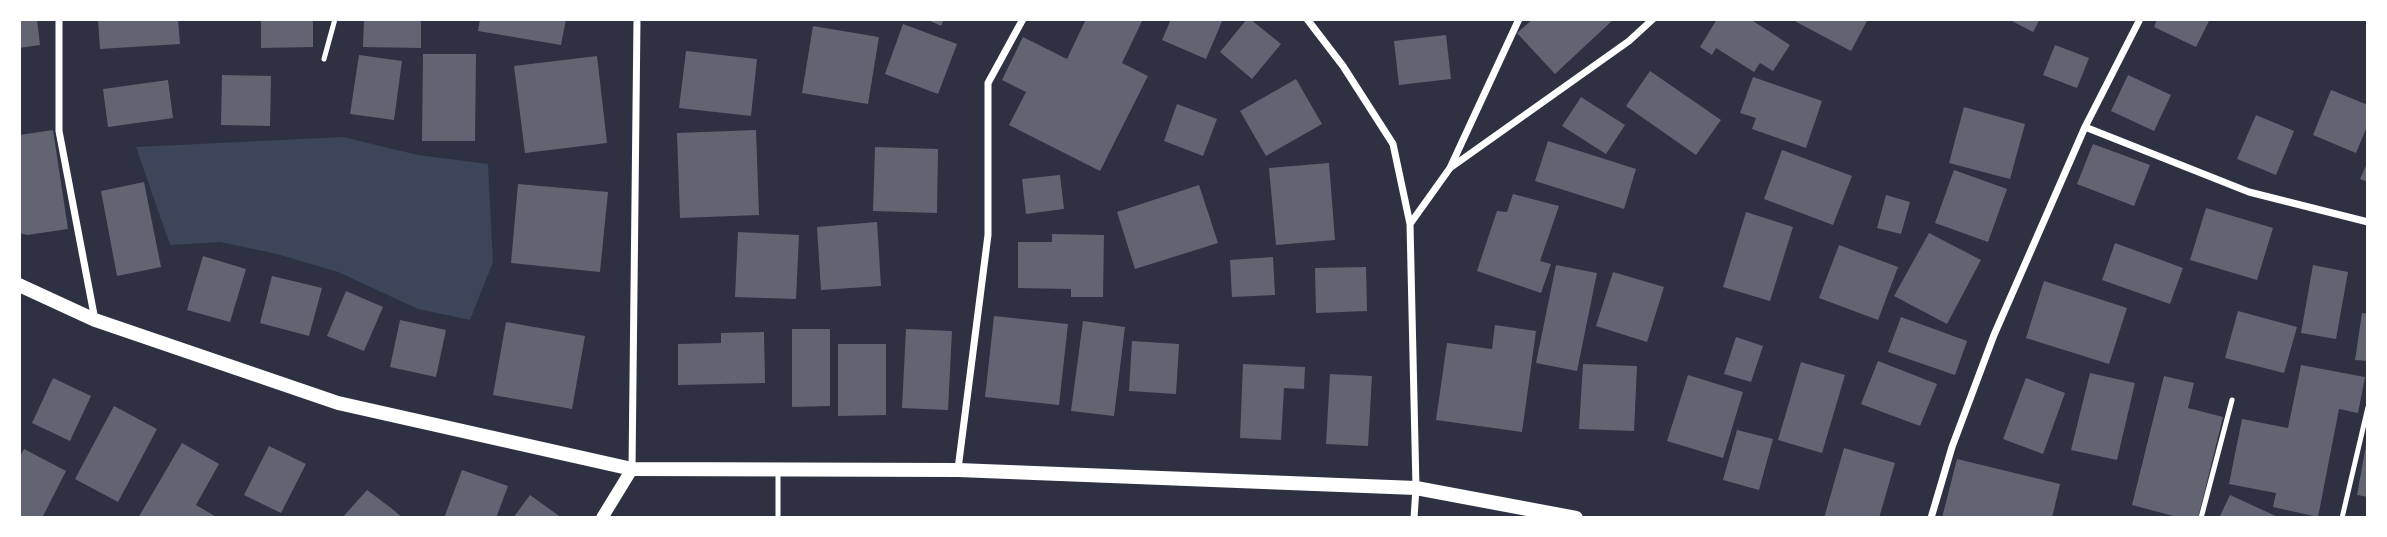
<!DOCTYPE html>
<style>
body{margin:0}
#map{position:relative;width:2387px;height:537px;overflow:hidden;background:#2d3142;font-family:Barlow,sans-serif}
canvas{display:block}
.frame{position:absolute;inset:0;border:21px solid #fff;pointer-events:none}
</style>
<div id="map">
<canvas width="2387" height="537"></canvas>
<div class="frame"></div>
</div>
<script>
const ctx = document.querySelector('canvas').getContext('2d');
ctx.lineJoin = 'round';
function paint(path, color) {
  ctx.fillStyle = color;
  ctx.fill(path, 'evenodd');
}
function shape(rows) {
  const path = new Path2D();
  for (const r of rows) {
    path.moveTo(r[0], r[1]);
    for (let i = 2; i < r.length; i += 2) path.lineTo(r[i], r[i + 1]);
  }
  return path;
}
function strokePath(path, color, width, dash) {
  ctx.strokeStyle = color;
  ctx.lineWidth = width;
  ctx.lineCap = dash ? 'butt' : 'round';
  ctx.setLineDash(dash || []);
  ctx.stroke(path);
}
const green = shape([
 [343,137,418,155,488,164,493,262,470,320,418,309,338,272,277,254,220,242,170,245,136,147]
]);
const building = shape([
 [19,19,37,19,40,45,19,48],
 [98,19,178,19,180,44,100,49],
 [261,19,313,19,313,47,261,48],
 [364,19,421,19,421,48,363,47],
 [480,19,566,19,561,45,478,31],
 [926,19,944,19,941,26],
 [1086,19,1143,19,1122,63,1148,76,1100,171,1009,125,1026,92,1002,80,1023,37,1067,59],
 [1171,19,1223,19,1206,59,1162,40],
 [1247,19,1250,19,1281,44,1252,79,1220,52],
 [1533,19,1614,19,1555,74,1517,33],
 [1717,19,1750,19,1790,45,1773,71,1760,63,1754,72,1716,48,1712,55,1700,47],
 [1791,19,1868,19,1851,51],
 [2008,19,2040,19,2033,32],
 [2157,19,2210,19,2196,47,2154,27],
 [903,24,957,44,938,94,885,74],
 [813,26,879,37,868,104,802,93],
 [1446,35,1451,79,1399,85,1394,41],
 [2055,45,2089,58,2077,88,2043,75],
 [686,51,757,59,751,116,679,108],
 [423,54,476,54,475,141,422,141],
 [359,55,402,61,394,120,350,114],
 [597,56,607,143,525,153,514,66],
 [1650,71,1721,120,1696,155,1626,106],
 [222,75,271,76,270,126,221,125],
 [2128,75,2171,95,2154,131,2111,111],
 [1753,77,1822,101,1806,148,1752,129,1756,118,1740,113],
 [1296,79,1322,124,1266,156,1240,111],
 [168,80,173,118,108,127,103,89],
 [2331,90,2368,105,2368,124,2356,153,2313,135],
 [1581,97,1625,125,1606,154,1562,126],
 [1177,104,1217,119,1203,156,1164,141],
 [1964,107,2025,124,2010,179,1949,163],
 [2256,115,2294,131,2276,175,2237,159],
 [53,130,68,229,27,235,19,233,19,135],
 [756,130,759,215,680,218,677,133],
 [1548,141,1636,169,1624,209,1535,181],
 [2093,144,2150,165,2134,206,2077,184],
 [875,147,938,149,937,213,873,211],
 [1782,150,1852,176,1833,225,1764,199],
 [2368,161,2368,182,2360,179],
 [1329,163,1335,240,1276,245,1269,168],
 [1954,170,2007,189,1988,242,1935,223],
 [1060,175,1064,209,1026,214,1022,179],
 [144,182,161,267,117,276,101,191],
 [518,184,608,192,600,272,511,263],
 [1199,185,1218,243,1135,269,1117,212],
 [1513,194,1559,206,1540,261,1551,264,1541,293,1477,271,1497,211,1507,212],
 [1886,195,1910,202,1901,234,1877,228],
 [2206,208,2273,228,2257,280,2190,260],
 [1746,212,1793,227,1770,301,1723,287],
 [877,222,881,286,821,290,817,227],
 [738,232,799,235,796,299,735,297],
 [1929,233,1981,260,1947,324,1894,296],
 [1052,234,1104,235,1103,297,1071,297,1071,289,1018,288,1018,242,1052,242],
 [2115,243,2183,268,2170,304,2102,280],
 [1839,245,1898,267,1878,320,1819,298],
 [203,256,246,269,230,322,187,310],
 [1273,257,1275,295,1232,297,1230,260],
 [1556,265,1597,273,1577,371,1536,363],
 [2313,265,2348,272,2336,339,2301,333],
 [1366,267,1367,311,1316,313,1315,268],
 [1613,272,1664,287,1647,342,1596,326],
 [272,276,322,288,309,336,260,323],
 [2044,281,2127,308,2109,364,2026,338],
 [346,291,383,307,364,351,327,336],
 [2238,311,2297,327,2284,373,2225,358],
 [2362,313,2368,314,2368,361,2355,360],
 [994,316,1068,324,1059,405,985,397],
 [1901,317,1967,341,1955,375,1888,352],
 [400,320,446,330,436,377,390,367],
 [1083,321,1125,327,1114,416,1071,411],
 [506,322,585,336,572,409,493,395],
 [1495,325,1536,331,1522,432,1436,420,1447,343,1492,349],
 [792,329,830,329,830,406,792,407],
 [906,329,952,331,948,410,902,408],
 [764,332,765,383,678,385,678,344,721,343,721,333],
 [1736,337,1763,346,1751,382,1724,374],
 [1132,341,1179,344,1176,394,1129,391],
 [838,344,886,344,886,415,838,416],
 [1878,361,1937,384,1920,426,1861,404],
 [1801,362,1845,375,1822,453,1778,440],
 [1243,364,1305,367,1304,389,1284,388,1281,440,1240,438],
 [1583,364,1637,366,1634,431,1579,429],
 [2301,365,2365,377,2358,413,2339,409,2318,517,2273,507,2276,493,2229,484,2242,419,2288,428],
 [2090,373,2135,383,2117,460,2071,450],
 [1330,374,1372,376,1368,446,1326,444],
 [1688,375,1743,392,1723,458,1667,441],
 [2164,376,2194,383,2188,408,2223,417,2198,518,2181,518,2132,505],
 [53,378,91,396,70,441,32,423],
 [2026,378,2065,393,2043,454,2003,439],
 [114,406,157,429,118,502,75,479],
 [1737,430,1773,439,1759,490,1723,480],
 [182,443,219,464,196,505,218,518,138,518],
 [2366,445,2368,446,2368,497,2357,495],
 [269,446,306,464,281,513,244,495],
 [1844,448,1895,463,1879,518,1824,518],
 [24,449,66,471,42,518,19,518,19,458],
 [1957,459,2060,484,2052,518,1942,518],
 [462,470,508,486,496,518,444,518],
 [367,490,391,508,403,518,342,518],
 [530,495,562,518,513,518],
 [2230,495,2280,518,2219,518]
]);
const service = shape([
 [324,59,335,19],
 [778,470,778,518],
 [2201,518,2232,400],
 [2342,518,2368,407]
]);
const minor = shape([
 [59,19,59,131,95,320],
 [1307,19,1343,66,1393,144,1410,224],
 [2085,127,2249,192,2368,222],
 [1450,168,1629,41,1653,19],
 [632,469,637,19],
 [958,469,988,235,988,83,1023,19],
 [1414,518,1416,488,1410,224,1450,168,1519,19],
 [1931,518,1952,447,1994,335,2085,127,2140,19]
]);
const tertiary = shape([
 [602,518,632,469]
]);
const secondary = shape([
 [19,285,95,320,338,403,632,469,958,470,1416,488,1576,518]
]);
paint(green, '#3c4559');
paint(building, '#626471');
strokePath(service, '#fff', 5);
strokePath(minor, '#fff', 7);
strokePath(tertiary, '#fff', 12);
strokePath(secondary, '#fff', 14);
</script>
